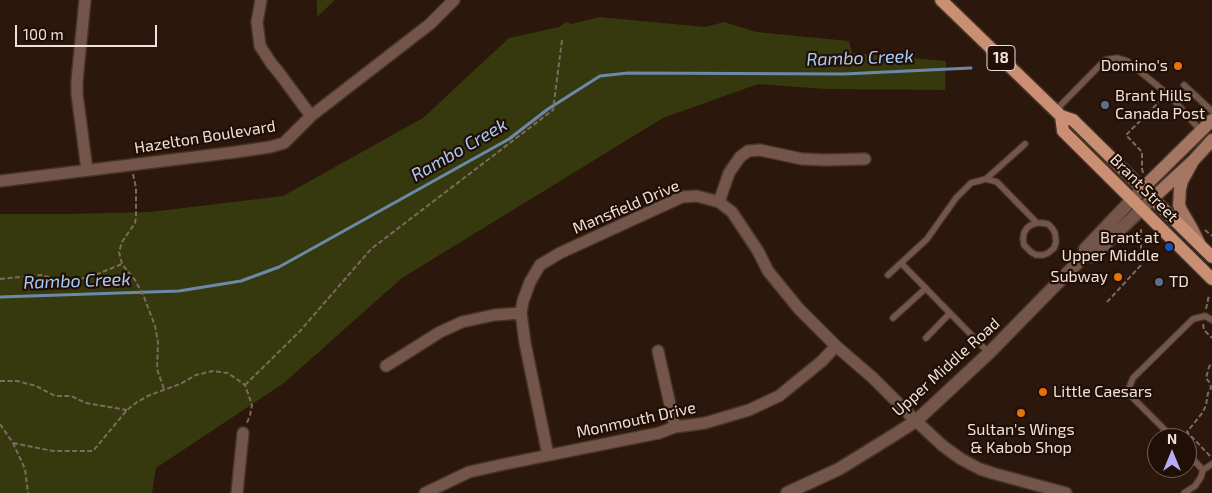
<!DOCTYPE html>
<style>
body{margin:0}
#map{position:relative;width:1212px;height:493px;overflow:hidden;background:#2b170b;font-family:"Exo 2",sans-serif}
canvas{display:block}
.north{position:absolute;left:1147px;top:428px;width:50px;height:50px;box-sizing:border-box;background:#210e04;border:1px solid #736259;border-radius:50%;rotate:0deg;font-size:14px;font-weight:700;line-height:20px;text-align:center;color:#efe1d9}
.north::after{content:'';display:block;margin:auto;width:18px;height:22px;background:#b6acf8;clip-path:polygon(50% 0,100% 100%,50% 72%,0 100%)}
.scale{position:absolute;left:15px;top:25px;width:142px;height:22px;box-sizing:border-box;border:2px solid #efe1d9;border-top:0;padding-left:6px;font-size:15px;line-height:18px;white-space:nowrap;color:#efe1d9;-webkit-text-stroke:4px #210e04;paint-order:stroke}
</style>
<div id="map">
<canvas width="1212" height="493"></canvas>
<div class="north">N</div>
<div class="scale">100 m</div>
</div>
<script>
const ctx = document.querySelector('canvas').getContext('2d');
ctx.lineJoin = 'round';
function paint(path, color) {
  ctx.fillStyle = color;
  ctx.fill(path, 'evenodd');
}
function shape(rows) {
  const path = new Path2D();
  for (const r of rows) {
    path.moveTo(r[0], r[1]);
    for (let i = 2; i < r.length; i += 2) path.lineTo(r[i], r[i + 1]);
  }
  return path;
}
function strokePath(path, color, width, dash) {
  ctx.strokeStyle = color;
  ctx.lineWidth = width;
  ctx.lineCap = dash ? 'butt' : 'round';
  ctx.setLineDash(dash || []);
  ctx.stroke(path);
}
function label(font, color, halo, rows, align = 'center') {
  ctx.font = font + ' "Exo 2",sans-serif';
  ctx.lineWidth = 4.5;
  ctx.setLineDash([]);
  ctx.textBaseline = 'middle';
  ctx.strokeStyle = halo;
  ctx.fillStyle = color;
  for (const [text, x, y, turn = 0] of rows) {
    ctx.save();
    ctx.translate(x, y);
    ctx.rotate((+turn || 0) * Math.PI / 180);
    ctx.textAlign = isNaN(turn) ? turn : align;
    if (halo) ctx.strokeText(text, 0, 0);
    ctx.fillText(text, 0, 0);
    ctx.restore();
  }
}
const green = shape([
 [317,0,335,0,317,17],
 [599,17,705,27,724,22,756,32,849,41,852,53,946,61,945,90,825,89,758,84,663,118,402,278,284,383,156,468,152,493,0,493,0,214,66,214,150,212,283,196,423,118,509,38,559,27,566,22,571,24]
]);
const stream = shape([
 [0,297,179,291,241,281,279,267,509,139,548,109,600,76,628,73,844,74,971,68]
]);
const path = shape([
 [1143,173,1142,169,1142,152,1126,135,1162,99],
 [133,174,136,188,136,216,135,223,122,242,119,252,122,264,135,280,144,297,155,326,158,342,157,369,164,389],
 [1205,230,1212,236],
 [0,279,41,275,60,280,74,280,90,277,122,264],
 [1107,302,1142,264,1143,257,1141,254,1141,229],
 [1206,309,1209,295],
 [1203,324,1204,330,1212,338],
 [0,381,17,381,36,386,55,396,71,396,86,403,127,410],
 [245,385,300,331,371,249,553,110,562,40],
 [0,424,13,443,25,469,28,493],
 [13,443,53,451,93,451,127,410,137,402,150,395,180,384,196,375,213,371,228,373,245,385,252,405,250,415,247,423],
 [1210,456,1187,432,1203,412,1206,405,1208,393,1211,388,1210,383,1206,378,1209,367,1212,363]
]);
const service = shape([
 [1184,85,1212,111],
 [1055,111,1105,60,1117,58,1127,61,1170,96,1201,131],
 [986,179,997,182,1037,223,1042,223,1048,224,1052,228,1055,233,1056,242,1054,248,1048,253,1043,255,1036,255,1031,252,1024,245,1023,239,1024,233,1027,228,1031,225,1037,223],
 [901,263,989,353],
 [888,275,927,239,956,198,971,183,986,179,1025,144],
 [893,318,926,288],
 [926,338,950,313],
 [1173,438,1132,397,1129,388,1133,378,1193,319,1205,316,1212,320],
 [1187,453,1203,470],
 [1184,493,1195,486,1201,477,1203,470,1212,464]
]);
const minor = shape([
 [85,0,77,81,77,94,87,170],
 [261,0,257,22,260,46,271,63,280,74,311,116],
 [0,181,236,152,270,147,284,143,311,116,430,24,454,0],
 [719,202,729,173,740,157,748,151,760,150,802,159,825,160,865,159],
 [658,351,675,427],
 [386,366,440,332,462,322,494,315,521,313],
 [548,455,525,343,521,313,523,301,530,282,540,265,560,253,682,197,697,196,719,202,732,212,758,251,768,271,799,309,836,346,873,378,916,421,943,446,961,459,980,469,992,473,1066,493],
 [237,493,243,433],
 [425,493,469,472,505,464,659,433,675,427,705,423,749,410,779,396,822,361,836,346]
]);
const tertiary = shape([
 [1084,256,1093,256,1153,198],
 [787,493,839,469,894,435,916,421,989,353,1084,256,1085,249,1143,188]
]);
const secondary = shape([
 [1193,161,1182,181,1180,189,1179,205,1181,210,1191,227,1199,243],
 [1143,188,1212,120],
 [1153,198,1193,161,1212,140]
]);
const primary = shape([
 [941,0,1061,116,1073,120,1212,257],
 [1061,116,1063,131,1212,279]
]);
const markers = [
 [1178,66,5,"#e8710a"],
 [1105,105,5,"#5c6f8a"],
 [1169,247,5,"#1a4fb4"],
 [1118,277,5,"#e8710a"],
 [1159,282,5,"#5c6f8a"],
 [1043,392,5,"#e8710a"],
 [1021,413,5,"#e8710a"]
];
const shields = [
 [1001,58,28]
];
const shieldNames = [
 ["18",1001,58]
];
const poiNames = [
 ["Domino's",1168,66],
 ["Brant Hills",1115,96,"left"],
 ["Canada Post",1115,114,"left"],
 ["Brant at",1159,238],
 ["Upper Middle",1159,256],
 ["Subway",1108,277],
 ["TD",1169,282,"left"],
 ["Little Caesars",1053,392,"left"],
 ["Sultan's Wings",1021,430,"center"],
 ["& Kabob Shop",1021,448,"center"]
];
const streetNames = [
 ["Hazelton Boulevard",205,137,-9],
 ["Brant Street",1144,188,45],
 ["Mansfield Drive",626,207,-23],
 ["Upper Middle Road",946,367,-42],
 ["Monmouth Drive",636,420,-12]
];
const waterNames = [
 ["Rambo Creek",860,58,-2],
 ["Rambo Creek",459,150,-30],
 ["Rambo Creek",77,281,-2]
];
paint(green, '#36390e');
strokePath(stream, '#6d89aa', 3);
strokePath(service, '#463328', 8);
strokePath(minor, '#463328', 14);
strokePath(tertiary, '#463328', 15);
strokePath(secondary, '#463328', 15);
strokePath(primary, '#463328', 15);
strokePath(path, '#7c6a60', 2, [5, 2.5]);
strokePath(service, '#735649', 5.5);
strokePath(minor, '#735649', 11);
strokePath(tertiary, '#735649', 12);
strokePath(secondary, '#a47661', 12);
strokePath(primary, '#ca8f73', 12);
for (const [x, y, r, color] of markers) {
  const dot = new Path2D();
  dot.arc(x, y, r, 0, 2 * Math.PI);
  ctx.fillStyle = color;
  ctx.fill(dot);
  strokePath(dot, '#210e04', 2);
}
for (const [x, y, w] of shields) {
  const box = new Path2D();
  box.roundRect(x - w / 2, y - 12.5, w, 25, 4);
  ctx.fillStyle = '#210e04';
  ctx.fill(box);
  strokePath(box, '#efe1d9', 1);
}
label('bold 15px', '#efe1d9', null, shieldNames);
label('16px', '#efe1d9', '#210e04', poiNames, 'right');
label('16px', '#efe1d9', '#210e04', streetNames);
label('italic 18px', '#a6ccf9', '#210e04', waterNames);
</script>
